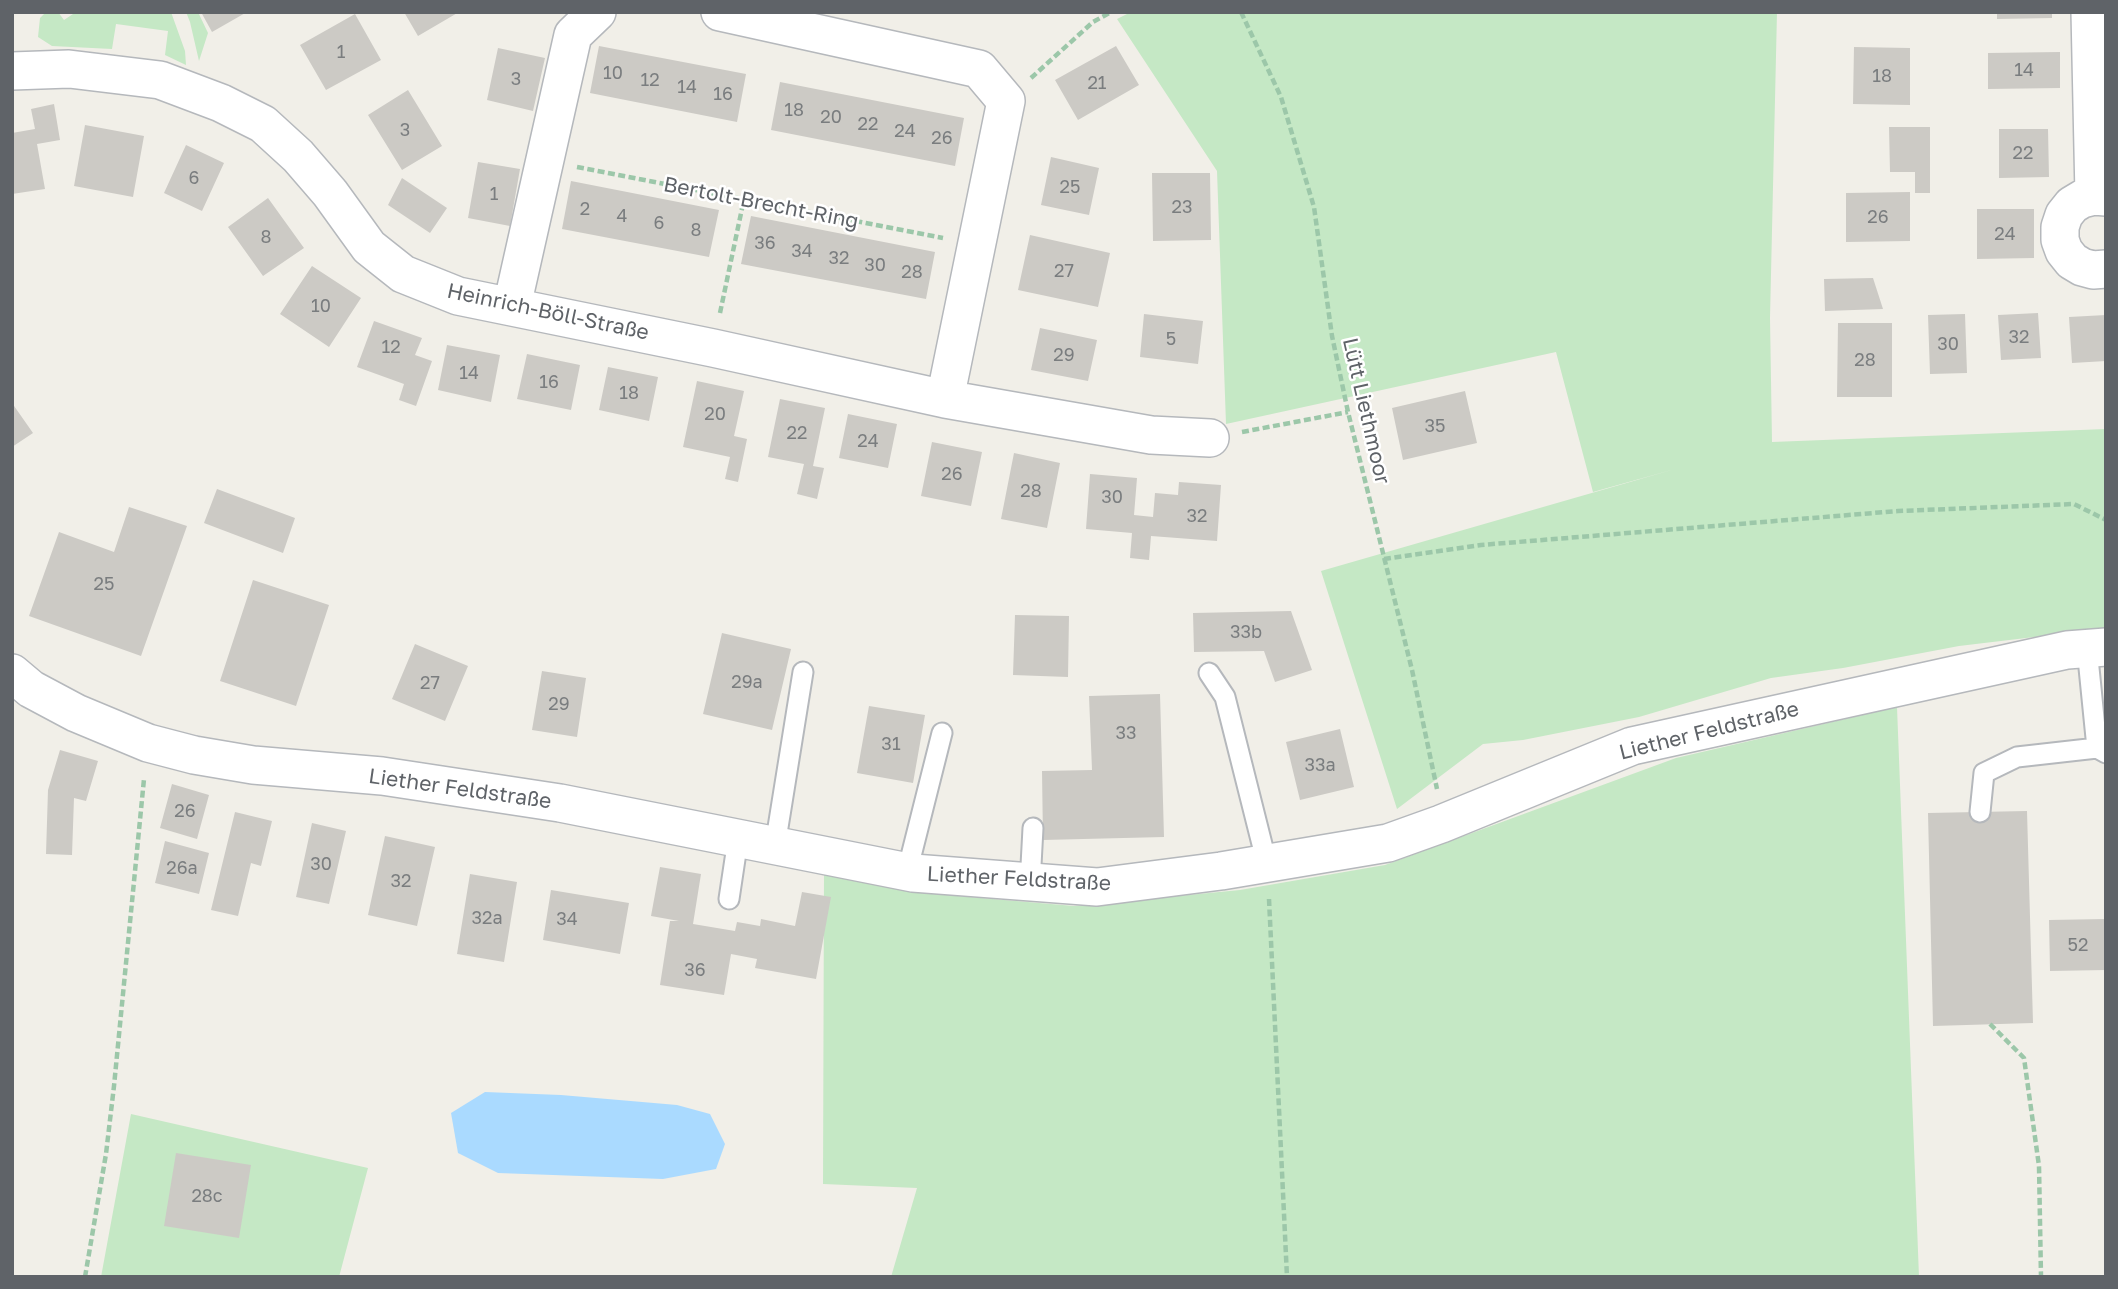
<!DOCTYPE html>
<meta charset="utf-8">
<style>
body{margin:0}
#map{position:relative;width:2118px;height:1289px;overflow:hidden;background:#f1efe8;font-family:"Golos Text",sans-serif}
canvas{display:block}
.frame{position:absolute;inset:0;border:14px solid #5f6368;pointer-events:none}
</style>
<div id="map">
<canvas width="2118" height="1289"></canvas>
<div class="frame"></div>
</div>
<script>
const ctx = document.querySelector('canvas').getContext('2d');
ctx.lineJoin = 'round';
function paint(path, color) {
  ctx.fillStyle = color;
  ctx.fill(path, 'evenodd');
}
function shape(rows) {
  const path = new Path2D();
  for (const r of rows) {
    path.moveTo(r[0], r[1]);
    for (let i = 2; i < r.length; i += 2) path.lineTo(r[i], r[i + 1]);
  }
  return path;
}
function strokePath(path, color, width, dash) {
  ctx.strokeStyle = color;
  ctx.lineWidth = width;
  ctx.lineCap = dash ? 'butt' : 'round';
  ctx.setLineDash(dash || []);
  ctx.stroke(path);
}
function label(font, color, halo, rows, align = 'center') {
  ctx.font = font + ' "Golos Text",sans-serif';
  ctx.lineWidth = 5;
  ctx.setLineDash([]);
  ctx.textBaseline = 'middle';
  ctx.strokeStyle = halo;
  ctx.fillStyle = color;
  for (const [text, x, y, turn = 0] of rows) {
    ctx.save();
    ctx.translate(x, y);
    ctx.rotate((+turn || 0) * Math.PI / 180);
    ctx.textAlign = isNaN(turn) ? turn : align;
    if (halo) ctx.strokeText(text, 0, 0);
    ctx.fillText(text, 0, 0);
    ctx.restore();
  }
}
const green = shape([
 [46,12,58,12,64,20,76,12,171,12,185,51,186,65,165,55,168,31,116,24,112,49,52,46,38,37,40,18],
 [186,12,198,12,208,33,199,61,190,22],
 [1131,12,1777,12,1770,318,1772,442,2106,429,2106,632,2068,633,1959,646,1843,668,1771,678,1639,717,1523,740,1483,744,1397,809,1321,571,1675,469,1593,492,1556,352,1226,424,1217,171,1117,19],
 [1897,707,1919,1277,891,1277,917,1188,823,1184,824,873,958,896,1074,906,1240,890,1385,865,1676,758],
 [131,1114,368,1168,339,1277,101,1277]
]);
const water = shape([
 [485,1092,561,1095,677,1105,710,1114,725,1144,716,1169,663,1179,498,1173,458,1153,451,1113]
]);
const building = shape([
 [201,12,247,12,212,32],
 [404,12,459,12,418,36],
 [1997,12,2052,12,2052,18,1997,19],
 [355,14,381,60,326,90,300,45],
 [599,46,746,74,737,122,590,93],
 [1116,46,1139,85,1078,120,1055,80],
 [1854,47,1910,48,1910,105,1853,104],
 [498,48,545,58,533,111,487,100],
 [2060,52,2060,88,1988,89,1988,53],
 [780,82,964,118,955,166,771,130],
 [408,90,442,146,402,170,368,115],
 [54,104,60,140,37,144,45,189,12,194,12,133,35,129,31,109],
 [85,125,144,136,133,197,74,186],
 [1889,127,1930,127,1930,193,1915,193,1915,172,1890,172],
 [1999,129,2048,129,2049,177,1999,178],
 [186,145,224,163,202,211,164,193],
 [1051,157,1099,168,1089,215,1041,205],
 [478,162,520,169,510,226,468,218],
 [1152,173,1210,173,1211,240,1153,241],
 [402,178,447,208,430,233,388,205],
 [571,181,719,210,709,257,562,229],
 [1910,192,1910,241,1846,242,1846,193],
 [268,198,304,248,263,276,228,227],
 [1977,209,2034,209,2034,258,1977,259],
 [751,216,935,252,926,299,741,264],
 [1030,235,1110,253,1098,307,1018,290],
 [312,266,361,298,329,347,280,314],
 [1873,278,1883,309,1825,311,1824,279],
 [2038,313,2041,358,2001,360,1998,315],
 [1144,314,1203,321,1198,364,1140,357],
 [1965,314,1967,373,1930,374,1928,315],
 [2106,315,2106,361,2072,363,2069,317],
 [374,321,422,338,415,355,432,361,416,406,399,400,404,384,357,367],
 [1838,323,1892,323,1892,397,1837,397],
 [1040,328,1097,340,1088,381,1031,370],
 [447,345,500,355,491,402,438,390],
 [527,354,580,365,571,410,517,399],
 [608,367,658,377,649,421,599,410],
 [697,381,744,391,734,436,747,439,738,482,725,479,730,457,683,447],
 [1465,391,1477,443,1403,460,1392,408],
 [780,399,825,408,813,466,824,468,817,499,797,494,804,464,768,457],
 [12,403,33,433,12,447],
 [848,414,897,424,888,468,839,458],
 [932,442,982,452,971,506,921,496],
 [1014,453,1060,463,1047,528,1001,519],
 [1090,474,1137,478,1134,515,1153,517,1155,493,1178,495,1179,482,1221,485,1217,541,1151,536,1149,560,1130,558,1132,533,1086,529],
 [217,489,295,518,283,553,204,523],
 [129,507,187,526,141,656,29,616,59,532,114,552],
 [253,580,329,605,296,706,220,681],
 [1291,611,1312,670,1275,682,1264,651,1194,652,1193,613],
 [1015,615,1069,616,1068,677,1013,675],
 [722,633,791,649,772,730,703,714],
 [415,644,468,666,445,721,392,699],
 [542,671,586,678,577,737,532,730],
 [1160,694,1164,837,1043,840,1042,771,1092,770,1089,696],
 [869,706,925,715,913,783,857,773],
 [1340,729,1354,787,1300,800,1286,742],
 [60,750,98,761,86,801,74,798,72,855,46,854,48,790],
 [172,784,209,795,197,839,160,828],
 [2027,811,2033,1023,1933,1026,1928,813],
 [235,812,272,821,261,866,251,863,238,916,211,910],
 [312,823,346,831,329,904,296,897],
 [385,836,435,847,417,926,368,915],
 [165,841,209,853,199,894,155,883],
 [660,867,701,874,693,924,735,931,737,922,760,926,761,919,795,926,802,892,831,897,816,979,755,968,757,959,731,954,724,995,660,985,670,921,679,921,651,916],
 [470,874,517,882,504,962,457,954],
 [551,890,629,903,620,954,543,940],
 [2106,919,2106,970,2050,971,2049,920],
 [176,1153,251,1165,239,1238,164,1226]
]);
const path = shape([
 [1241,12,1281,97,1314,207,1332,336,1348,412,1412,670,1437,789],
 [1031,78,1093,22,1111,12],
 [577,167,943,238],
 [720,313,744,199],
 [1242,432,1348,412],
 [1384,559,1481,545,1898,511,2074,504,2106,520],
 [1269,899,1287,1277],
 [1990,1024,2024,1058,2039,1166,2041,1277],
 [85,1277,106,1154,114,1086,144,779]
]);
const service = shape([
 [2087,648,2097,748,2106,753],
 [1209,673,1225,697,1267,864],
 [1980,812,1984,773,2017,757,2097,748],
 [775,846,803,672],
 [907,872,942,733],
 [1030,884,1033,828],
 [729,899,738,839]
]);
const minor = shape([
 [2090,12,2094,196],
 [12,71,69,69,160,80,221,103,263,124,298,156,330,193,369,247,403,274,458,296,713,348,945,399,1006,101,979,69,720,12],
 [2106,197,2094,196,2082,199,2072,205,2064,215,2060,227,2060,240,2064,251,2072,261,2082,267,2093,270,2106,269],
 [512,306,573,35,597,12],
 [945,399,1151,435,1210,438],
 [12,673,31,689,76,713,148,743,194,755,253,765,382,776,560,803,913,873,1097,887,1221,871,1388,843,1441,824,1632,746,2067,650,2106,647]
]);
const numberNames = [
 ["1",341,52],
 ["14",2024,70],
 ["10",613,73],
 ["18",1882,76],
 ["3",516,79],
 ["12",650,80],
 ["21",1097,83],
 ["14",687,87],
 ["16",723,94],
 ["18",794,110],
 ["20",831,117],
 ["22",868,124],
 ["3",405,130],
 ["24",905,131],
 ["26",942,138],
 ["22",2023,153],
 ["6",194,178],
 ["25",1070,187],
 ["1",494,194],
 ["23",1182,207],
 ["2",585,209],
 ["4",622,216],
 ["26",1878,217],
 ["6",659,223],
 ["8",696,230],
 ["24",2005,234],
 ["8",266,237],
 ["36",765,243],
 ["34",802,251],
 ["32",839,258],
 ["30",875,265],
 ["27",1064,271],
 ["28",912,272],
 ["10",321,306],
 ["32",2019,337],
 ["5",1171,339],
 ["30",1948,344],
 ["12",391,347],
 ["29",1064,355],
 ["28",1865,360],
 ["14",469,373],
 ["16",549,382],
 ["18",629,393],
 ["20",715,414],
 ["35",1435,426],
 ["22",797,433],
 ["24",868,441],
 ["26",952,474],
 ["28",1031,491],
 ["30",1112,497],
 ["32",1197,516],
 ["25",104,584],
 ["33b",1246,632],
 ["29a",747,682],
 ["27",430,683],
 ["29",559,704],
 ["33",1126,733],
 ["31",891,744],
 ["33a",1320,765],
 ["26",185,811],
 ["30",321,864],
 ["26a",182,868],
 ["32",401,881],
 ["32a",487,918],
 ["34",567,919],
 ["52",2078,945],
 ["36",695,970],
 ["28c",207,1196]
];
const streetNames = [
 ["Bertolt-Brecht-Ring",761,203,11],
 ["Heinrich-Böll-Straße",548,312,12],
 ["Lütt Liethmoor",1366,411,77],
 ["Liether Feldstraße",1709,731,-14],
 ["Liether Feldstraße",460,789,8],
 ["Liether Feldstraße",1019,879,3]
];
paint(green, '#c5e8c5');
paint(water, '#aadaff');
paint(building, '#cccac5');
strokePath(service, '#b5b8bc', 23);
strokePath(minor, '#b5b8bc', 40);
strokePath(path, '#9cc7a9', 4.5, [7, 3.5]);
strokePath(service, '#fff', 19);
strokePath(minor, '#fff', 37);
label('18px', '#7a7d7f', null, numberNames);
label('21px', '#5f6368', '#fff', streetNames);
</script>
